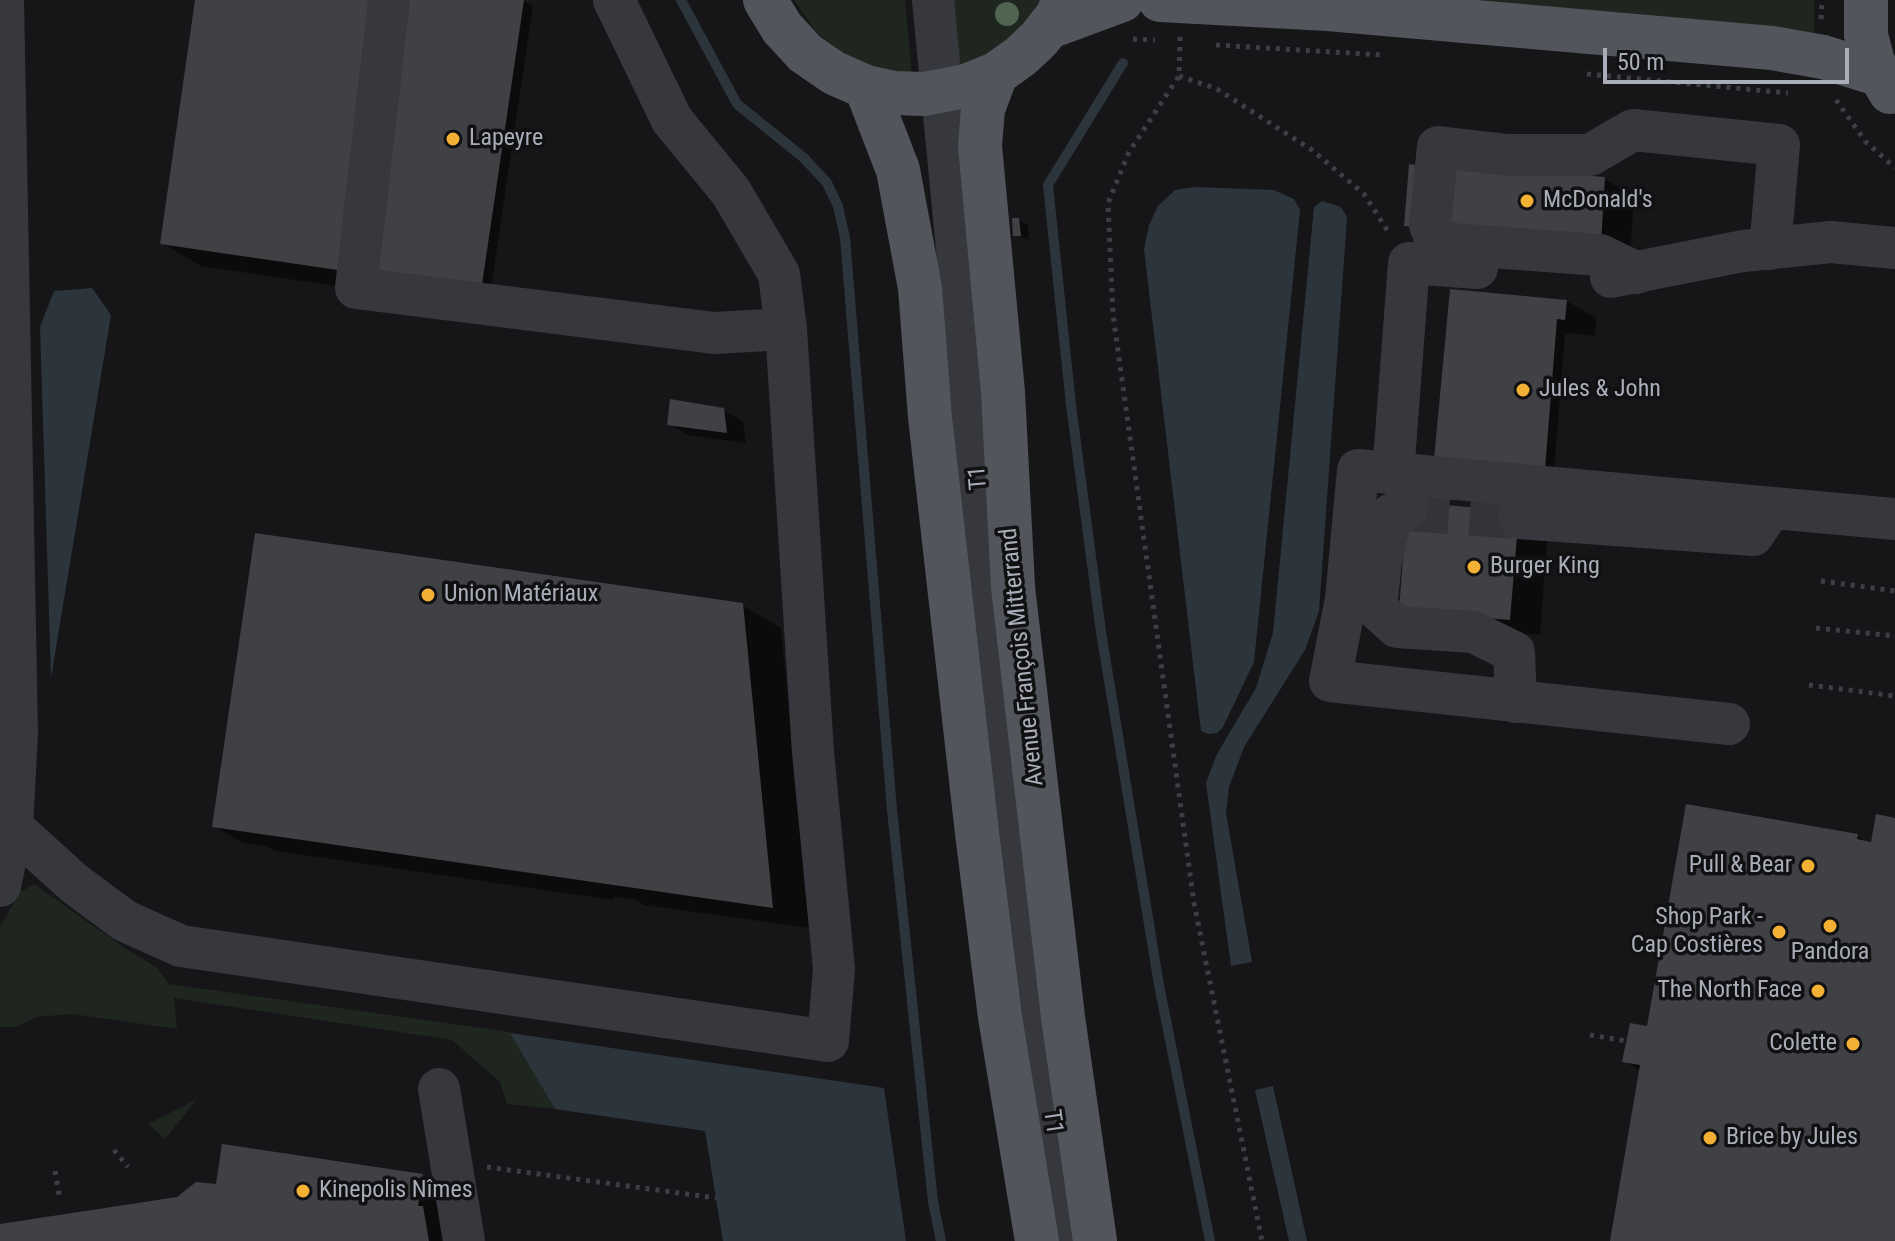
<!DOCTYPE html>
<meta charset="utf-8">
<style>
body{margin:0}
#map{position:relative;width:1895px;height:1241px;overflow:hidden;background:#161618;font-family:"Roboto Condensed",sans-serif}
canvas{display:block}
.scale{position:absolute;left:1603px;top:48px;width:246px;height:36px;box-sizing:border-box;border:4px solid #a8adb8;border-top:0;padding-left:10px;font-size:24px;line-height:28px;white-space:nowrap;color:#a8adb8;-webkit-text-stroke:6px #111113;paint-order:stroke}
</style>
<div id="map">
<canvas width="1895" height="1241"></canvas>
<div class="scale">50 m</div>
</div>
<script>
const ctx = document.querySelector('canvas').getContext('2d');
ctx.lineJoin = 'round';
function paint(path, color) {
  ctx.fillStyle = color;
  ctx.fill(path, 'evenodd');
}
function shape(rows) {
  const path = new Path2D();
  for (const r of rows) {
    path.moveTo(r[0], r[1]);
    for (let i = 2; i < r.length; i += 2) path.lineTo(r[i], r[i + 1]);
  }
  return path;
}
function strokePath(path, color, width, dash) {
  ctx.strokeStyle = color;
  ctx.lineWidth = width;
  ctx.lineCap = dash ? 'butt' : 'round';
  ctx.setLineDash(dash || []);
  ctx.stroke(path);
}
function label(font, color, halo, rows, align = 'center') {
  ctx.font = font + ' "Roboto Condensed",sans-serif';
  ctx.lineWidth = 7;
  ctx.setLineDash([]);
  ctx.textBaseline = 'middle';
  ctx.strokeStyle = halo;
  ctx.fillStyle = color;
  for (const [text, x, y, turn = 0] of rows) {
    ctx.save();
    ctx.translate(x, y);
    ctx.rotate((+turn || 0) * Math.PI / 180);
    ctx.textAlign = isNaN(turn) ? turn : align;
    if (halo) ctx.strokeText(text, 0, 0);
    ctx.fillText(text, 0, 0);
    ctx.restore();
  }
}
const green = shape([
 [794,0,905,0,912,75,880,72,846,56,816,32],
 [949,0,1049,0,1030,29,956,74],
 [1417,0,1814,0,1814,40],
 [34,884,126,949,156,967,169,984,510,1032,555,1109,507,1104,500,1082,452,1040,174,998,177,1029,72,1014,37,1017,16,1027,0,1027,0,927,20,892],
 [197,1099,165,1139,148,1124]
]);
const water = shape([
 [1195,187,1274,190,1294,199,1300,210,1254,662,1223,727,1217,733,1208,734,1201,731,1144,249,1149,225,1158,206,1175,190],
 [1322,201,1341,207,1347,217,1319,611,1305,650,1244,747,1229,787,1226,813,1252,962,1231,966,1206,783,1217,754,1256,688,1273,633,1314,207],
 [92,288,111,315,51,678,40,327,54,291],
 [510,1033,884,1088,906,1241,723,1241,705,1131,555,1109],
 [1273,1086,1307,1241,1289,1241,1255,1090]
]);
const shadow = shape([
 [197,0,522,0,533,6,490,295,362,290,201,266,162,243],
 [1605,179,1634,196,1630,258,1455,238],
 [1019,220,1028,225,1029,240,1015,235],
 [1567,301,1596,318,1595,336,1565,333,1554,473,1445,464],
 [723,410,743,421,746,443,688,435,669,424],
 [1409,504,1548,530,1540,635,1430,627],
 [742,605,781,628,810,928,644,905,636,900,614,897,614,900,275,851,266,846,243,843,214,826],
 [1688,806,1858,836,1872,845,1895,820,1895,1241,1611,1241,1641,1071,1624,1061,1649,1029],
 [422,1176,461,1198,462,1241,0,1241,0,1226,178,1199,218,1186]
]);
const stream = shape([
 [681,0,737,104,804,158,827,183,838,206,845,238,892,810,933,1202,941,1241],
 [1123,63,1048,185,1071,405,1101,632,1159,985,1210,1241]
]);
const building = shape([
 [195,0,524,0,481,291,160,244],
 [1409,164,1422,166,1417,227,1404,226],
 [1452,166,1605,177,1601,242,1447,231],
 [1012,218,1019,218,1021,236,1013,236],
 [1450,289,1567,300,1565,320,1557,319,1545,469,1434,459],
 [670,399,724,408,727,433,667,425],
 [1407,502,1519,511,1510,620,1399,611],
 [255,533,743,603,773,908,212,827],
 [1686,804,1858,834,1857,839,1871,842,1876,814,1895,818,1895,1241,1610,1241,1640,1065,1622,1062,1630,1023,1647,1026],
 [222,1144,423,1174,418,1206,423,1206,429,1241,0,1241,0,1224,177,1197,196,1182,216,1184]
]);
const minorTunnel = shape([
 [1407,510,1519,518]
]);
const path = shape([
 [1821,19,1822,0],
 [1180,37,1179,76,1129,152,1108,203,1113,314,1194,903,1262,1241],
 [1133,39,1155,40],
 [1216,45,1382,55],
 [1587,74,1788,93],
 [1179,76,1217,89,1312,150,1364,194,1389,233],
 [1836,100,1865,141,1895,168],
 [1821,581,1895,591],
 [1816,628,1895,636],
 [1809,685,1895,696],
 [1590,1035,1626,1041],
 [114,1150,128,1167],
 [487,1167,716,1198],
 [55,1171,59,1195]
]);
const minor = shape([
 [389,0,356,288,714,333,786,329],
 [933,0,1011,810,1052,1123,1073,1241],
 [1637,273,1600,255,1452,244,1435,238,1430,225,1438,147,1508,155,1590,155,1633,130,1779,145,1770,249],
 [1611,277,1743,251,1831,242,1895,248],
 [1393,474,1409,263,1477,268],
 [1407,510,1392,514,1381,560,1376,608,1397,627,1473,632,1514,652,1516,702],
 [1519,518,1753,535,1771,508],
 [1729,724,1330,681,1346,599,1358,470,1895,519],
 [12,827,75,884,125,921,181,946,828,1041,834,969,813,752,786,329,779,274,731,192,672,120,614,0],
 [0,886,12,827,17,733,3,0],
 [439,1089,464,1241]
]);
const major = shape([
 [765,0,782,28,805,53,834,73,866,87,894,93,924,94,966,86,996,74,1021,56,1039,39,1057,16,1064,0],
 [1160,0,1328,9,1772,48,1823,57,1878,74],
 [1866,0,1866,35,1873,62,1890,92],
 [1049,27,1122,0],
 [996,74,983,109,980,146,1003,392,1013,587,1063,1017,1095,1241],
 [866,87,898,170,920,288,930,417,977,833,1000,1017,1037,1241]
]);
const trees = [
 [1007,14]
];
const markers = [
 [453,139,8,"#f2b134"],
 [1527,201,8,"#f2b134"],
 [1523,390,8,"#f2b134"],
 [1474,567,8,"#f2b134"],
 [428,595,8,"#f2b134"],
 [1808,866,8,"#f2b134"],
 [1830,926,8,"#f2b134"],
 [1779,932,8,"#f2b134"],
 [1818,991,8,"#f2b134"],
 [1853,1044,8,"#f2b134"],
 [1710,1138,8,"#f2b134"],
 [303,1191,8,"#f2b134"]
];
const poiNames = [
 ["Lapeyre",469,139],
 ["McDonald's",1543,201],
 ["Jules & John",1539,390],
 ["Burger King",1490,567],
 ["Union Matériaux",444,595],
 ["Pull & Bear",1792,866,"right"],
 ["Shop Park -",1763,918,"right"],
 ["Cap Costières",1763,946,"right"],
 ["Pandora",1830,953,"center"],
 ["The North Face",1802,991,"right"],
 ["Colette",1837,1044,"right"],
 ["Brice by Jules",1726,1138],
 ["Kinepolis Nîmes",319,1191]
];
const streetNames = [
 ["T1",979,478,-95],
 ["Avenue François Mitterrand",1023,657,-96],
 ["T1",1052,1122,82]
];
paint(green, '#1e261f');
paint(water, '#2c353c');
paint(shadow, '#0007');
strokePath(stream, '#2c353c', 10);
paint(building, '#404145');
strokePath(minorTunnel, '#333438', 42, [42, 21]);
strokePath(path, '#3d3f44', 5, [4, 6]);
strokePath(minor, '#37383d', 42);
strokePath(major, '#53555c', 44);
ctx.fillStyle = '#506452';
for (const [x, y] of trees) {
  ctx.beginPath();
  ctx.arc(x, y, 12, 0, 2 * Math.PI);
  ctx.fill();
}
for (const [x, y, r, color] of markers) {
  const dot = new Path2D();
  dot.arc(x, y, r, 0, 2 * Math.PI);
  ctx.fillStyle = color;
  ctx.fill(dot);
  strokePath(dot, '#111113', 3);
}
label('24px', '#a8adb8', '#111113', poiNames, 'left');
label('24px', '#a8adb8', '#111113', streetNames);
</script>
